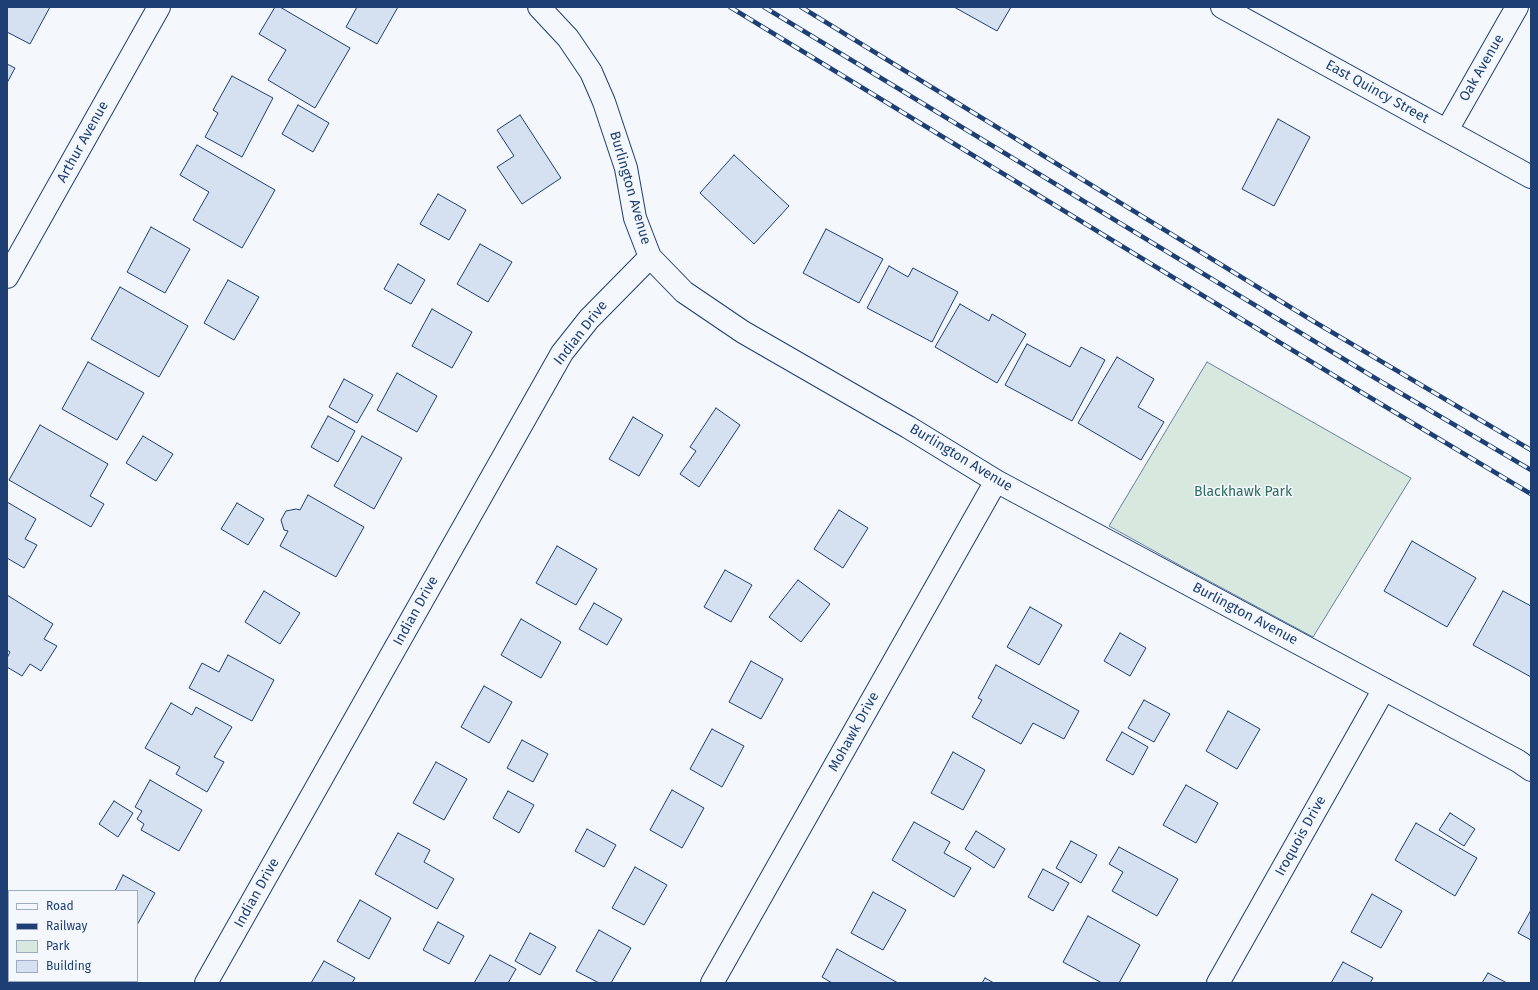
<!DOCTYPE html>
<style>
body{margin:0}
#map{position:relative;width:1538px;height:990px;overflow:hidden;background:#f4f7fb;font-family:"Fira Sans",sans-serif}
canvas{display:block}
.frame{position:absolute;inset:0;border:8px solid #1d3f73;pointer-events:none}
.legend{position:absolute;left:8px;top:890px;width:130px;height:92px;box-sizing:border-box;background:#f4f7fb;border:1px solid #9eadc5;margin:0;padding:5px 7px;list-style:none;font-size:12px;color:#1d3f73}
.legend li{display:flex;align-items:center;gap:8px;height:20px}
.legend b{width:20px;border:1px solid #9eadc5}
</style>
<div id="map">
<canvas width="1538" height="990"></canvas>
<div class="frame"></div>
<ul class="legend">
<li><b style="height:5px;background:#f4f7fb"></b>Road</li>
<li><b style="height:5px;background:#1d3f73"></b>Railway</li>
<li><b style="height:11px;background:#d7e8df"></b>Park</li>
<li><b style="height:11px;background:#d5e0f0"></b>Building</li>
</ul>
</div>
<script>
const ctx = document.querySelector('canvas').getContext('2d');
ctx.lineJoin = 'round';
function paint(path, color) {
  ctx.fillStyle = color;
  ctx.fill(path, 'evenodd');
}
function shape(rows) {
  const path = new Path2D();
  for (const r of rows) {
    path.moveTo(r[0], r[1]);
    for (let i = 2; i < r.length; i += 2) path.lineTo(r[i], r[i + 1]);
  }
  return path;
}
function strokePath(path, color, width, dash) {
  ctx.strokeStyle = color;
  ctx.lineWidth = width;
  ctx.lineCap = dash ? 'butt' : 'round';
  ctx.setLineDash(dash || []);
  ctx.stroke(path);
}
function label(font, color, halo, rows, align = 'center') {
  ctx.font = font + ' "Fira Sans",sans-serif';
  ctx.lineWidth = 3;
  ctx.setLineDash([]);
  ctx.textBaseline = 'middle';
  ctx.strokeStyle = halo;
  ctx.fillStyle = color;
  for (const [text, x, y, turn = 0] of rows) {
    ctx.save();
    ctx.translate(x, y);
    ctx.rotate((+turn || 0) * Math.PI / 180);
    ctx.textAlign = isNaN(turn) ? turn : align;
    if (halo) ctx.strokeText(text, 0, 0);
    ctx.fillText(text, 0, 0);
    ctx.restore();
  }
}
const green = shape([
 [1207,362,1411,478,1313,637,1183,567,1109,526,1207,362]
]);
const building = shape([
 [7,7,50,7,30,44,7,32,7,7],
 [275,7,280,7,350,48,315,108,268,80,286,50,259,34,275,7],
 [357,7,398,7,377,44,346,27,357,7],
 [954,7,1011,7,997,31,954,7],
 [7,64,15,68,7,83,7,64],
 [232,76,273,98,242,157,205,137,218,113,213,110,232,76],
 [298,105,329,123,313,152,282,134,298,105],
 [520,115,561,178,522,204,497,167,514,156,497,130,520,115],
 [1278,119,1310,137,1274,206,1242,189,1278,119],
 [197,145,275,190,242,248,193,220,209,192,180,175,197,145],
 [734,155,789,206,754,244,700,193,734,155],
 [438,194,466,210,449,240,420,224,438,194],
 [151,227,190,249,165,293,127,272,151,227],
 [826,229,883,259,859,303,803,273,826,229],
 [480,244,512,262,488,302,457,284,480,244],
 [398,264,425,280,411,304,384,289,398,264],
 [889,266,908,277,913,268,958,292,932,342,867,308,889,266],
 [228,280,259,297,234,340,204,323,228,280],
 [120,287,188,326,159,377,91,339,120,287],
 [960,304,989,321,992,314,1026,334,997,383,935,347,960,304],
 [432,309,472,332,452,368,412,346,432,309],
 [1027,344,1070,367,1081,347,1105,360,1072,421,1005,385,1027,344],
 [1117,357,1154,379,1138,407,1164,422,1141,460,1078,423,1117,357],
 [88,362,144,393,117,440,62,409,88,362],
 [397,373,437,396,417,432,377,410,397,373],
 [344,379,373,395,357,423,329,407,344,379],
 [716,408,740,425,699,487,680,474,696,451,690,447,716,408],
 [328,416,355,431,338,462,311,447,328,416],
 [633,417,663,435,639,476,609,459,633,417],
 [40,425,108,464,90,496,104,504,91,527,9,480,40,425],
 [143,436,173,454,156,481,126,463,143,436],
 [362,436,402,458,374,509,334,486,362,436],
 [308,495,364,527,336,577,280,546,288,531,284,530,281,520,286,511,296,509,300,510,308,495],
 [7,502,36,519,25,539,37,545,24,568,7,558,7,502],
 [237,503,264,519,248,545,221,529,237,503],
 [839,510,868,528,843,568,814,549,839,510],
 [1412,541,1476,578,1447,627,1384,591,1412,541],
 [557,546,597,569,576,605,536,583,557,546],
 [725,570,752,585,731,622,704,607,725,570],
 [798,580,830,604,801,642,769,617,798,580],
 [264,591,300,613,280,644,245,622,264,591],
 [1503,591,1531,606,1531,677,1473,645,1503,591],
 [7,595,53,624,44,639,57,646,41,671,30,664,22,676,7,667,7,658,10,652,7,650,7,595],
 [594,603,622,619,607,645,579,629,594,603],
 [1030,607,1062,625,1039,665,1007,647,1030,607],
 [521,619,561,642,541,678,501,655,521,619],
 [1120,633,1146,648,1130,676,1104,661,1120,633],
 [228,655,274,680,252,721,189,688,202,663,219,672,228,655],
 [751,661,783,679,761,719,729,702,751,661],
 [996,665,1079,711,1064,739,1033,723,1021,744,972,717,982,700,978,698,996,665],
 [484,686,512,702,489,743,461,727,484,686],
 [1144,700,1170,714,1154,742,1128,728,1144,700],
 [171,703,192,715,196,707,232,727,214,757,224,762,207,792,176,774,180,767,145,748,171,703],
 [1228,711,1260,729,1237,769,1206,751,1228,711],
 [712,729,744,746,722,787,690,769,712,729],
 [1122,732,1148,747,1133,775,1106,760,1122,732],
 [522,740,548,754,533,782,507,768,522,740],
 [953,752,985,770,963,810,931,793,953,752],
 [436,762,467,779,444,820,413,803,436,762],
 [150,780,202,810,179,851,141,830,144,824,137,819,142,811,135,807,150,780],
 [1186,785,1218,803,1196,843,1163,825,1186,785],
 [672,790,704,808,682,848,650,830,672,790],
 [508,791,534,805,519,833,493,818,508,791],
 [114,801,133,813,118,837,99,824,114,801],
 [1450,813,1475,829,1464,846,1439,830,1450,813],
 [914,822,950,842,944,853,971,868,954,897,892,860,914,822],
 [1416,823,1477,858,1455,896,1395,860,1416,823],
 [587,829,616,845,604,867,575,851,587,829],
 [976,831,1005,849,994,868,965,849,976,831],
 [398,833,430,850,424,862,454,879,437,909,375,874,398,833],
 [1071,841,1097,855,1081,883,1056,868,1071,841],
 [1119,847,1178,879,1157,916,1112,891,1123,872,1109,864,1119,847],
 [635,867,667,885,644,925,612,908,635,867],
 [1043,869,1069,883,1053,911,1028,897,1043,869],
 [123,875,155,893,137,925,137,891,115,891,123,875],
 [873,892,906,910,883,950,851,933,873,892],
 [1372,894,1402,911,1381,948,1351,932,1372,894],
 [360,900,391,918,369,959,337,941,360,900],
 [1531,910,1531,940,1518,933,1531,910],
 [1088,916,1140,945,1119,983,1102,983,1063,962,1088,916],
 [438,922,464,936,449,964,423,950,438,922],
 [599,930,631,948,611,983,599,983,576,971,599,930],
 [530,933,556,947,540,975,515,961,530,933],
 [837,949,898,983,832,983,822,977,837,949],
 [490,955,516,969,508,983,474,983,490,955],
 [324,961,355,978,352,983,311,983,324,961],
 [1343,962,1373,978,1370,983,1331,983,1343,962],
 [1488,973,1507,983,1482,983,1488,973],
 [985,978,994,983,982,983,985,978],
 [53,981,106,981,105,983,56,983,53,981]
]);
const minor = shape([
 [539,7,568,38,591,72,604,102,626,168,635,218,650,257,684,292,743,332,908,427,996,481,1518,761,1531,770],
 [1222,7,1531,177],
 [1447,130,1517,7],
 [7,277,159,7],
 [206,983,562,353,589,319,650,257],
 [712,983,996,481],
 [1218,983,1384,689]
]);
const rail = shape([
 [730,7,1361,392,1531,494],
 [764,7,1375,378,1531,470],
 [801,7,1313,321,1531,450]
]);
const streetNames = [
 ["Oak Avenue",1482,68,-60],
 ["East Quincy Street",1377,92,29],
 ["Arthur Avenue",83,142,-61],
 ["Burlington Avenue",630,188,74],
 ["Indian Drive",581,333,-52],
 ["Burlington Avenue",961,458,31],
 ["Indian Drive",416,611,-61],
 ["Burlington Avenue",1245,614,28],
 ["Mohawk Drive",854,732,-61],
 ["Iroquois Drive",1301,836,-61],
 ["Indian Drive",257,893,-61]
];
const parkNames = [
 ["Blackhawk Park",1243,492]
];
paint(green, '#d7e8df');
strokePath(green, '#687fa3', 1);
paint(building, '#d5e0f0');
strokePath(building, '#1d3f73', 1);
strokePath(minor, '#1d3f73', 24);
strokePath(minor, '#f4f7fb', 22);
strokePath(rail, '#1d3f73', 4.5);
strokePath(rail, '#f4f7fb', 3, [9]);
label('14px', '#1d3f73', '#f4f7fb', streetNames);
label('14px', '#2c6c60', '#f4f7fb', parkNames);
</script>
